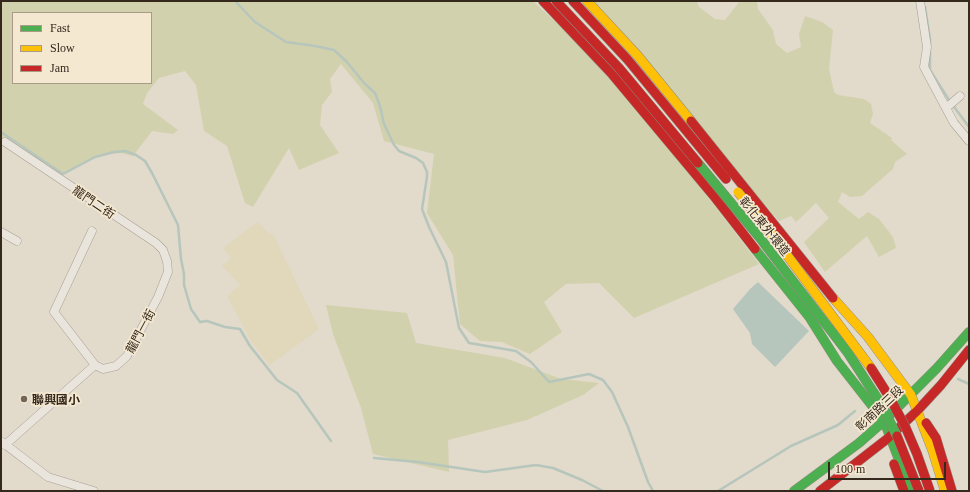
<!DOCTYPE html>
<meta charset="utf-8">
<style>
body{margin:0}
#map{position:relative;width:970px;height:492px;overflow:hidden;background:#e2dacb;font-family:Georgia,serif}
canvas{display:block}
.frame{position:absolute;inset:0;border:2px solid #35281d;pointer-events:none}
.legend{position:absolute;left:12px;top:12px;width:140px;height:72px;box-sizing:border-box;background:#f4e8d0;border:1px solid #a89b88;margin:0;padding:5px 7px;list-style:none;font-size:12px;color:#35281d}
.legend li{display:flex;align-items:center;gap:8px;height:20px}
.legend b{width:20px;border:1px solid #a89b88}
.scale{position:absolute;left:828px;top:462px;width:118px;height:18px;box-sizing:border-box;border:2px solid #35281d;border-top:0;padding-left:5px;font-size:12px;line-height:14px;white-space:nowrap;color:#35281d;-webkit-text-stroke:3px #f4e8d0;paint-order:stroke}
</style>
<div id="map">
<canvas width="970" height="492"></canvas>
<div class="frame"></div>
<ul class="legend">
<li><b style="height:5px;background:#4caf50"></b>Fast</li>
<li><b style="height:5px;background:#ffc107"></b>Slow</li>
<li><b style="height:5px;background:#c62828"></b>Jam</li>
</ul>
<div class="scale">100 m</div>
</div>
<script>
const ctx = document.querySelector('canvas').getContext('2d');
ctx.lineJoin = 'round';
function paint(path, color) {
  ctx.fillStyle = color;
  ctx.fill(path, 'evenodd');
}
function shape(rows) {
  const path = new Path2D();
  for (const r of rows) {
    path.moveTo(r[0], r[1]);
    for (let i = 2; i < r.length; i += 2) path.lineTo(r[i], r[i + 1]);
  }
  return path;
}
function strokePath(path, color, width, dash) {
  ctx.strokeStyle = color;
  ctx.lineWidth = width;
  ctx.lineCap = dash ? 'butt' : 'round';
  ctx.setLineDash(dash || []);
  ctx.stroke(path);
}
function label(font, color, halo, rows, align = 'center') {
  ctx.font = font + ' Georgia,"Noto Sans TC",serif';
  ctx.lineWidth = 3.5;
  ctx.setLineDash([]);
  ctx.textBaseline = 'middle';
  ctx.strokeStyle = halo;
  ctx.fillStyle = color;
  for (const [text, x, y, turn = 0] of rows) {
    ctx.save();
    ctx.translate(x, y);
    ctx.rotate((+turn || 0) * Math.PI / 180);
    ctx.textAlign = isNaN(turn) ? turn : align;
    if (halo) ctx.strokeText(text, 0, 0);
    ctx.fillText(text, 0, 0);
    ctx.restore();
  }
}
const farmland = shape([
 [257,222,270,234,273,234,319,329,270,365,252,343,227,296,240,285,222,266,231,258,223,248]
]);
const green = shape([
 [1,1,533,1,578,43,650,121,759,264,634,318,599,283,566,284,544,302,562,332,530,354,502,342,480,341,460,324,453,255,427,213,434,154,384,141,373,103,341,64,330,79,332,92,322,105,320,125,339,153,299,170,289,148,253,207,245,203,227,146,204,131,196,85,185,71,159,78,147,93,143,104,178,130,173,134,152,131,133,156,121,153,97,155,56,179,1,144],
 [13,13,151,13,151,83,13,83],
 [585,1,697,1,699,7,715,19,725,20,740,1,757,1,758,9,773,30,776,44,787,53,801,47,799,34,805,16,822,22,833,30,829,69,834,92,838,95,864,99,871,104,873,114,870,123,892,138,891,140,907,154,895,162,893,169,862,196,850,197,842,192,838,202,859,219,868,212,879,219,893,237,896,248,879,257,867,236,825,272,804,242,829,218,816,203,796,222,791,216,779,221],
 [326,305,407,313,416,343,505,358,561,379,599,383,583,395,527,420,448,440,449,472,373,454,361,408,333,334]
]);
const water = shape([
 [758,282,809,331,775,367,752,344,750,333,733,309,750,289]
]);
const stream = shape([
 [235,1,255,22,286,42,315,46,334,50,347,62,364,83,375,93,380,106,384,124,394,145,399,151,416,158,423,163,427,172,427,177,422,209,429,227,446,262,459,328,469,343,516,351,531,362,549,382,589,374,603,380,612,392,628,427,648,482,653,491],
 [925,7,930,39,930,46],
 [930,51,930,70,949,100,969,127],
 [1,132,63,174,95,157,114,152,125,151,136,155,145,161,152,173,178,225,181,259,184,274,184,285,191,309,200,322,207,321,225,327,240,329,250,346,277,380,297,393,331,441],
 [958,379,969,384],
 [374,458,418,462,485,472,536,465,553,468,582,480,603,491],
 [718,491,791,446,838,425,855,411]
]);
const street = shape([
 [920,1,927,47,924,67,954,123,969,141],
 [946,108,960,96],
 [5,142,156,243,163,250,167,261,168,272,158,297,127,356,116,366,103,369,95,365,54,312,92,231],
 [1,232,17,241],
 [2,442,48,477,94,491],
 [5,445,95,365]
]);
const fast = shape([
 [755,249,810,318,837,361,884,421,911,491],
 [794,491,859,443,884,421,937,368,969,332]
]);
const slow = shape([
 [587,1,638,56,691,121],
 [833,298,868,337,911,395,933,452,945,491]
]);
const jam = shape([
 [543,1,612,74,713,195,755,249],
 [573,1,628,60,726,179],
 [691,121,833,298],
 [926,423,936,438,952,491],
 [894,464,904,491],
 [820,491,887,439,917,411,941,385,969,350]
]);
const fastBridge = shape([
 [698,163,760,238,848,353,881,404,897,436]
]);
const slowBridge = shape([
 [738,192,769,231,871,368]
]);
const jamBridge = shape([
 [556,1,619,68,698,163],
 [871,368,890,398,905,426,917,454,930,491],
 [897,436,919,491]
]);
const markers = [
 [24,399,4,"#72665a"]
];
const streetNames = [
 ["龍門二街",94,202,34],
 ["彰化東外環道",765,226,51],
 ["龍門一街",140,331,-62],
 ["彰南路三段",879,408,-43]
];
const poiNames = [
 ["聯興國小",32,399]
];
paint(farmland, '#e1d8bc');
paint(green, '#d2d1ad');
paint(water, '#b6c6bc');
strokePath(stream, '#b6c6bc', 2.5);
strokePath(street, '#a79f94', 9);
strokePath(fast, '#978f84', 10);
strokePath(slow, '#978f84', 10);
strokePath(jam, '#978f84', 10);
strokePath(street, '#eae5dc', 8);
strokePath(fast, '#4caf50', 9);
strokePath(slow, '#ffc107', 9);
strokePath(jam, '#c62828', 9);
strokePath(fastBridge, '#8c857b', 10, []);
strokePath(slowBridge, '#8c857b', 10, []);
strokePath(jamBridge, '#8c857b', 10, []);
strokePath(fastBridge, '#4caf50', 9);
strokePath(slowBridge, '#ffc107', 9);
strokePath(jamBridge, '#c62828', 9);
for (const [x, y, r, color] of markers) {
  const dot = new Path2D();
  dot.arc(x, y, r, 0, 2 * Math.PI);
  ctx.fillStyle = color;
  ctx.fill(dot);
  strokePath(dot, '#f4e8d0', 1.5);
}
label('12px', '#35281d', '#f4e8d0', streetNames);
label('bold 12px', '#35281d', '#f4e8d0', poiNames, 'left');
</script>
